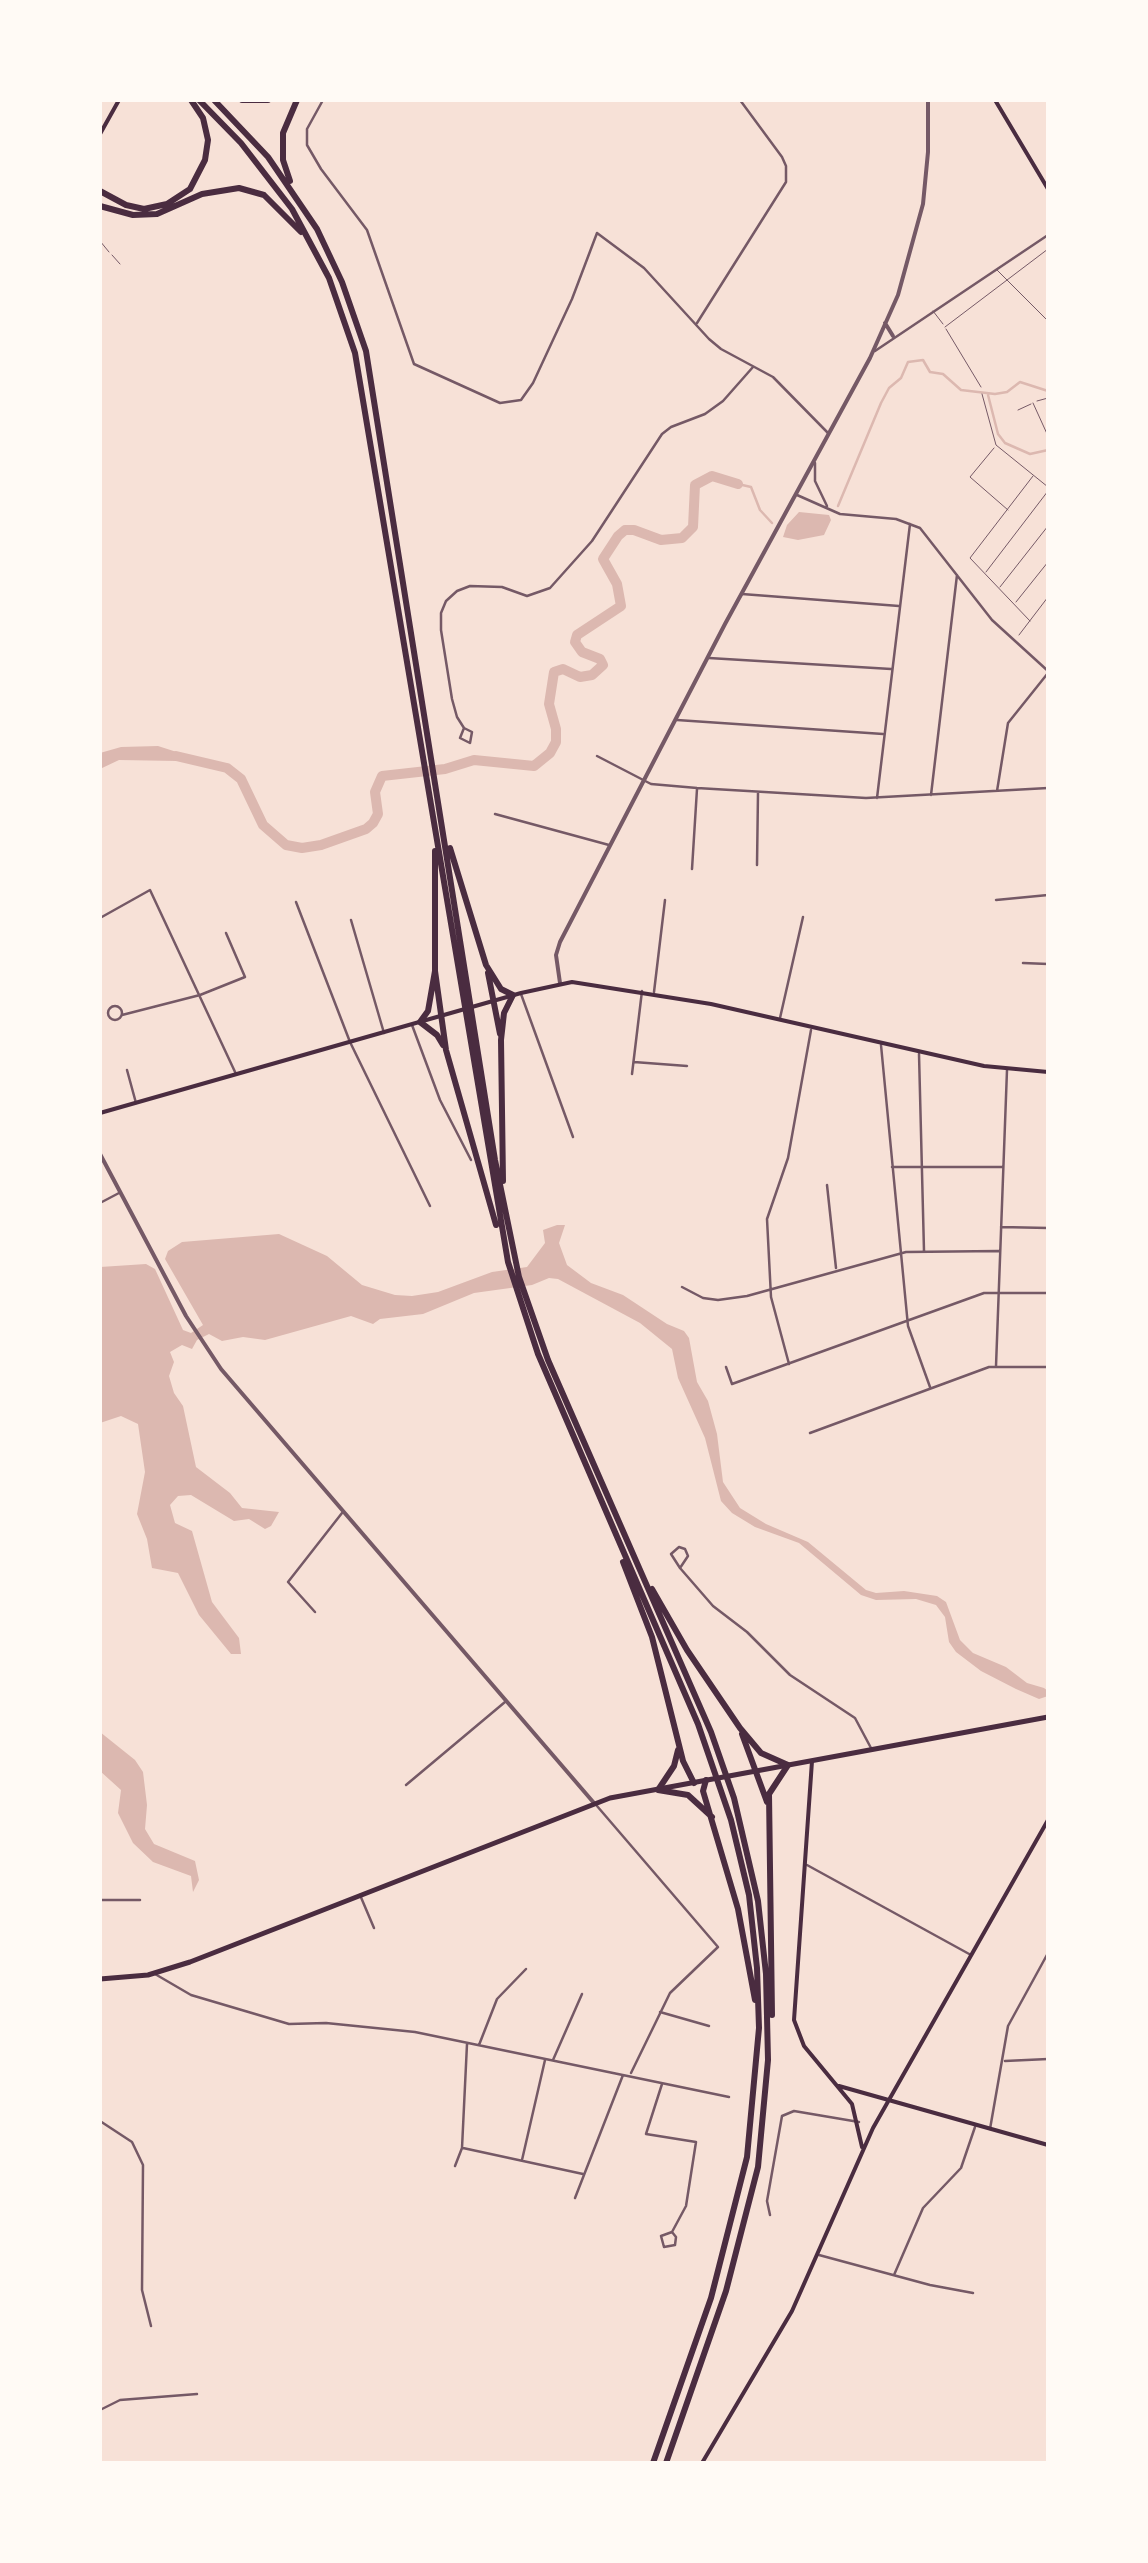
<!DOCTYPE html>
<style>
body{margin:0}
#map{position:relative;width:1148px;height:2563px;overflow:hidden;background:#f7e1d7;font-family:"Golos Text",sans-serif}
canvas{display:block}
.frame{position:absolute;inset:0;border:102px solid #fffaf5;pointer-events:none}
</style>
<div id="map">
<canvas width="1148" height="2563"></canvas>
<div class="frame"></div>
</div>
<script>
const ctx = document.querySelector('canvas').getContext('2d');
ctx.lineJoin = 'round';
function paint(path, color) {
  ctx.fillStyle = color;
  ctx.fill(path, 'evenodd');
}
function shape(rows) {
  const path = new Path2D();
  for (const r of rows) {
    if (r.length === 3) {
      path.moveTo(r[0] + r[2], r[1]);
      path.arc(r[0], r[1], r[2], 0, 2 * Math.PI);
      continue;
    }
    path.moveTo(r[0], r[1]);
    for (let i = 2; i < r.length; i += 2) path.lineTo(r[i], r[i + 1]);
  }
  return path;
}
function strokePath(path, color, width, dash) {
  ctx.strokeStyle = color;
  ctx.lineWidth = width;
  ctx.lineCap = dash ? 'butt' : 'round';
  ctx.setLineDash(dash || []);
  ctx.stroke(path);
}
const water = shape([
 [799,512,829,515,831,520,824,535,798,540,783,537,787,525],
 [158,746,186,755,178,761,119,760,100,769,100,753,121,747],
 [557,1225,565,1225,559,1243,567,1265,591,1283,623,1295,667,1324,684,1331,689,1338,697,1382,708,1401,717,1434,723,1482,740,1508,766,1524,808,1542,866,1590,876,1593,904,1591,937,1596,946,1602,960,1640,973,1653,1006,1667,1027,1683,1044,1688,1048,1691,1048,1696,1039,1699,1016,1689,981,1671,956,1652,949,1642,945,1617,936,1605,916,1599,876,1600,861,1595,799,1543,755,1527,732,1513,721,1501,705,1438,678,1378,672,1349,640,1323,558,1279,549,1278,532,1285,474,1293,423,1314,380,1319,373,1324,351,1316,265,1340,243,1337,222,1341,209,1334,197,1340,192,1349,182,1345,170,1352,174,1362,169,1376,174,1393,183,1406,196,1467,230,1493,242,1508,279,1512,271,1526,265,1529,249,1519,234,1521,191,1495,178,1496,170,1505,175,1523,192,1531,212,1602,239,1638,241,1654,231,1654,199,1615,178,1573,152,1568,147,1539,137,1514,145,1472,138,1424,121,1416,100,1423,100,1267,146,1264,155,1269,183,1330,191,1333,203,1325,165,1259,168,1251,182,1242,279,1234,327,1256,362,1285,395,1295,412,1296,438,1292,492,1272,527,1267,545,1243,543,1230],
 [100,1732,135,1760,143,1772,147,1805,145,1829,154,1844,195,1861,199,1880,193,1892,191,1876,153,1862,133,1843,118,1813,121,1790,100,1771]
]);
const stream = shape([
 [988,395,998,434,1005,443,1030,454,1048,450],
 [738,484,751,487,760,510,772,523],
 [838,506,881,403,889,388,901,378,908,362,923,360,930,372,943,374,961,390,995,394,1007,392,1020,382,1048,391]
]);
const river = shape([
 [176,756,227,768,241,779,263,825,286,845,302,848,321,845,366,829,373,823,378,814,375,792,382,776,445,769,474,760,534,766,550,753,556,742,556,729,549,704,554,672,563,669,580,677,592,675,603,665,600,659,582,652,575,642,577,635,621,606,617,584,603,559,618,536,625,530,634,530,661,540,682,538,693,527,695,485,712,476,738,484]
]);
const service = shape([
 [100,241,109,252],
 [112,255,120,264],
 [997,270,1048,321],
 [933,311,943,324],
 [945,327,1048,249],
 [946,329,981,387],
 [982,394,996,445,1048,487],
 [1037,401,1048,398],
 [1033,403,1048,436],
 [1018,410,1031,404],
 [994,448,970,477,1008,510],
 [986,572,1048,491],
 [1000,587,1048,526],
 [1016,602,1048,562],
 [1030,621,970,558,1033,476],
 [1019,635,1048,597]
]);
const minor = shape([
 [323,100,307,129,307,145,321,169,367,230,414,364,500,403,521,400,533,383,572,299,597,233,644,268,709,339,721,349,773,377,828,433],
 [697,323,786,182,786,166,782,157,740,100],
 [875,351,1048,235],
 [815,463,815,481,827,506],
 [797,495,840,514,896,519,920,528,992,620,1048,671],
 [742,594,899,606],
 [709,658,891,669],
 [677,720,883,734],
 [464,728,460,738,470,743,472,732,464,728,457,717,452,699,441,630,441,613,446,601,457,591,470,586,502,587,527,596,550,588,592,541,662,434,671,427,705,414,723,401,753,367],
 [597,756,651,784,697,788,866,798,1048,788],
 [997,791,1008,723,1048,673],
 [931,795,957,575],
 [877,798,910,524],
 [495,814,609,845],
 [757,865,758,793],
 [692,869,697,789],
 [996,900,1048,895],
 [296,902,350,1042,430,1206],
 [100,918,150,890,236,1074],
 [351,920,384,1033],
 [1023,963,1048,964],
 [654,992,665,900],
 [521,994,573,1137],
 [115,1013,7],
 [122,1015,200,995,245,977,226,933],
 [780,1018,803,917],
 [412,1025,440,1100,471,1160],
 [881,1045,908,1326,930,1387],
 [919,1054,924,1251],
 [634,1062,687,1066],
 [127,1070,136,1103],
 [632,1074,642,991],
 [892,1167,1002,1167],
 [827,1185,836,1268],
 [100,1203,119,1193],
 [1001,1227,1048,1228],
 [682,1287,703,1298,718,1300,747,1296,906,1252,999,1251],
 [789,1364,771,1297,767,1219,788,1158,811,1030],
 [996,1366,1007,1070],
 [726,1367,732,1384,984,1293,1048,1293],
 [810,1433,989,1367,1048,1367],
 [680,1568,671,1554,679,1547,685,1549,688,1556,680,1568,713,1606,747,1632,790,1675,855,1718,871,1748],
 [315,1612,288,1582,342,1513],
 [406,1785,505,1702],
 [597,1806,718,1947,670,1993,631,2073],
 [807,1865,971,1955],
 [360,1895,374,1928],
 [100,1900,140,1900],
 [155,1974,191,1995,289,2024,326,2023,415,2032,729,2097],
 [660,2012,709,2026],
 [479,2045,497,1999,526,1969],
 [553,2060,582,1994],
 [1005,2061,1048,2059],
 [662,2084,646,2134,696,2142,686,2206,672,2232,661,2236,664,2247,675,2245,676,2237,672,2232],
 [100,2121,132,2142,143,2165,142,2290,151,2326],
 [990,2129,1008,2026,1048,1953],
 [463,2148,583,2174],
 [522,2160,545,2060],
 [455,2166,462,2148,467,2044],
 [575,2198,623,2075],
 [770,2215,767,2201,782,2116,794,2111,859,2122],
 [819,2255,930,2285,973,2293],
 [894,2275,923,2208,961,2168,975,2127],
 [100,2410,120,2400,197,2394]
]);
const tertiary = shape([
 [885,323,893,336],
 [560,983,556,955,560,942,725,624,870,358,898,295,923,204,928,152,928,100],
 [100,1154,186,1316,221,1369,594,1803]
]);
const secondary = shape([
 [995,100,1048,189],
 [100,134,119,100],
 [100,1113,521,993,572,982,711,1004,984,1066,1048,1072],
 [812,1761,794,2020,804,2046,852,2104,862,2147],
 [839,2086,1048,2145],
 [702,2463,792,2311,873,2128,1048,1820]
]);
const primary = shape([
 [100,1979,148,1975,190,1962,610,1798,1048,1717]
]);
const motorway = shape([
 [199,100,241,143,292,209,329,278,355,353,508,1262,538,1354,698,1724,731,1820,749,1895,757,1968,759,2028,747,2157,711,2298,653,2463],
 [214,100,268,157,317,229,342,282,366,351,495,1160,519,1277,548,1360,711,1732,734,1798,758,1901,766,1974,768,2060,758,2167,726,2291,666,2463],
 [242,100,268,100],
 [290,181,283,160,283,133,297,100],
 [100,191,126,205,144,209,167,204,190,189,205,160,208,140,203,118,191,100],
 [100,206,133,215,157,214,202,194,239,188,264,195,301,232],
 [450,848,486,965,501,989,513,995,504,1013,501,1040,503,1181],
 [435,851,435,971,428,1011,420,1022,437,1035,443,1045],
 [435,971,446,1050,496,1225],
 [488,973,500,1034],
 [623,1562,652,1637,683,1761,694,1783],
 [652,1589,687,1650,740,1728,761,1753,788,1765,769,1794,772,2015],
 [742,1734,767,1802],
 [678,1750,674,1766,658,1790,688,1795,712,1817],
 [706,1780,703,1791,738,1909,755,2000]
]);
paint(water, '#dcb8b0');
strokePath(stream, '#dcb8b0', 2.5);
strokePath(river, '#dcb8b0', 10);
strokePath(service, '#755966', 1);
strokePath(minor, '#755966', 2.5);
strokePath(tertiary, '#755966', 4);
strokePath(secondary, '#4a2c40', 4);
strokePath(primary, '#4a2c40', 5);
strokePath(motorway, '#4a2c40', 6);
</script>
